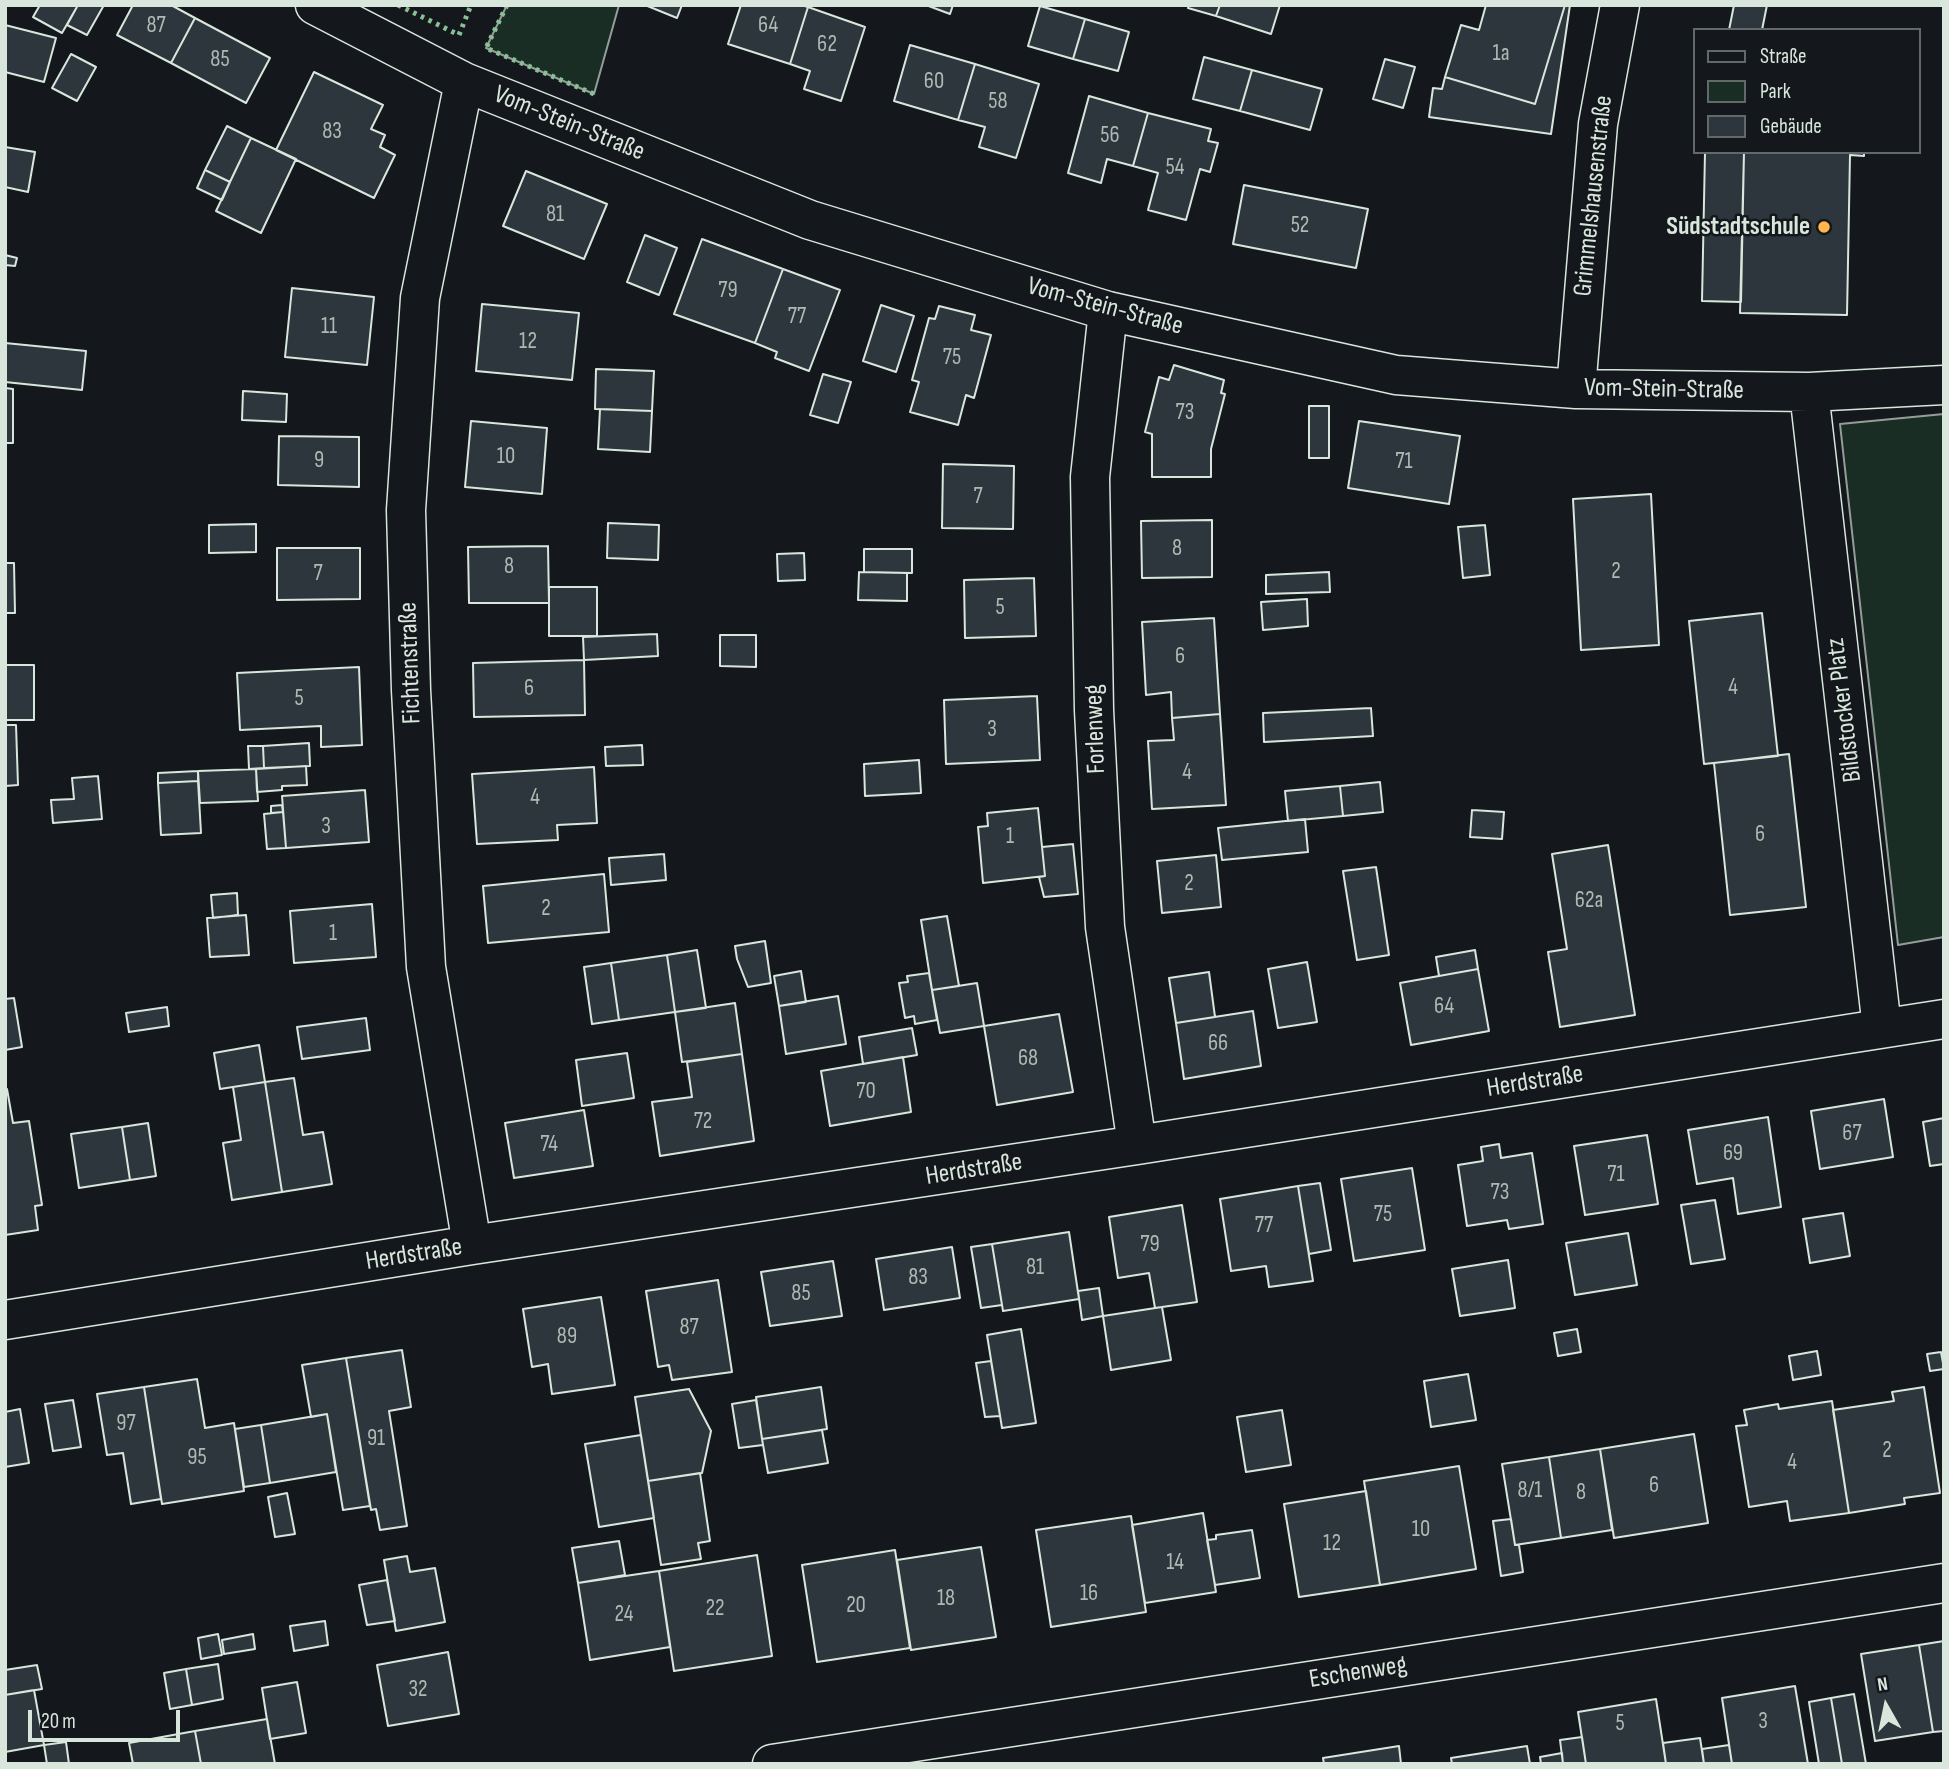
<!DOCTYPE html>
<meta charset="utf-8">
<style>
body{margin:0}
#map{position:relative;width:1949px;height:1769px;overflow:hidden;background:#14181c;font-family:"Sofia Sans Condensed",sans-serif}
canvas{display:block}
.frame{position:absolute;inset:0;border:7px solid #d8e6dc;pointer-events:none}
.legend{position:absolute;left:1693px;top:28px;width:228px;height:126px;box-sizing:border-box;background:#14181c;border:2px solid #626a69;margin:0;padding:9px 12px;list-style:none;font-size:21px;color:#d8e6dc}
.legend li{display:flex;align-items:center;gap:14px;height:35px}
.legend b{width:35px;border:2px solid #626a69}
.north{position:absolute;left:1851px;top:1671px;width:70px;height:70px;-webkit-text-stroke:5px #14181c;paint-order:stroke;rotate:351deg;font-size:19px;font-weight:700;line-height:28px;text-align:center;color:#d8e6dc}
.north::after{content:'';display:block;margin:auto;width:24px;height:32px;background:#d8e6dc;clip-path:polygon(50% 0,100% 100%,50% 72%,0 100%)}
.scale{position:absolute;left:28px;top:1710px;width:152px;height:32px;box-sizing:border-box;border:4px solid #d8e6dc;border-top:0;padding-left:9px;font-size:21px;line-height:24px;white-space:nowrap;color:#d8e6dc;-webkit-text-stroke:5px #14181c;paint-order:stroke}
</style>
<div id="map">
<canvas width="1949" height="1769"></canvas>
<div class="frame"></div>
<ul class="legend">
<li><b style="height:9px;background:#14181c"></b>Straße</li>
<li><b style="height:19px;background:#1a2d24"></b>Park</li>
<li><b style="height:19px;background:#2c363c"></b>Gebäude</li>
</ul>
<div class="north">N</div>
<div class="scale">20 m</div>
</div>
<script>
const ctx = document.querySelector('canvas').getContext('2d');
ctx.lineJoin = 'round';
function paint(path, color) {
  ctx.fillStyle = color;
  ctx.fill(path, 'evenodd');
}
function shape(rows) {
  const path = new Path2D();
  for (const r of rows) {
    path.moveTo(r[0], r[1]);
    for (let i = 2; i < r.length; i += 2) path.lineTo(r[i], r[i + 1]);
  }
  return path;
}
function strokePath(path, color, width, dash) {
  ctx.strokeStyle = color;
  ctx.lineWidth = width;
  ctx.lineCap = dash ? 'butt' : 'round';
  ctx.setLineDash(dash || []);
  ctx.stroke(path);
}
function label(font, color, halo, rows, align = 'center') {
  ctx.font = font + ' "Sofia Sans Condensed",sans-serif';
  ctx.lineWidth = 5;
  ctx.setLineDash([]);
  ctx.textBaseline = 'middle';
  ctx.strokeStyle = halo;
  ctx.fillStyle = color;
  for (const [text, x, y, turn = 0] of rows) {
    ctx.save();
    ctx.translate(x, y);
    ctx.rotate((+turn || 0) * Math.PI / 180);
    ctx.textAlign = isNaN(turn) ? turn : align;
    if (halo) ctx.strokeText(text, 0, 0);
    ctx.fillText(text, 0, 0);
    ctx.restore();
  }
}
const green = shape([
 [507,5,619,5,594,94,486,48,507,5],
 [1944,414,1944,937,1898,945,1840,424,1944,414]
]);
const building = shape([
 [40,5,78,5,62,33,33,17,40,5],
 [78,5,104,5,87,35,67,25,78,5],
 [133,5,171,5,195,18,171,63,117,35,133,5],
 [645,5,682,5,677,18,645,5],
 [741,5,801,5,808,7,790,64,728,44,741,5],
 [926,5,953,5,950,14,926,5],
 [1189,5,1220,5,1216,16,1188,8,1189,5],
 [1220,5,1280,5,1271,34,1216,16,1220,5],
 [1486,5,1565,5,1535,104,1445,77,1461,25,1479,30,1486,5],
 [1565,5,1570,5,1551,134,1429,117,1433,88,1442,89,1445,77,1535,104,1565,5],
 [1734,5,1767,5,1762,30,1729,30,1734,5],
 [1040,6,1085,19,1073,59,1028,46,1040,6],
 [808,7,865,27,841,101,804,89,810,71,790,64,808,7],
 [195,18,270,58,246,103,171,63,195,18],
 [1085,19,1129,32,1118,71,1073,59,1085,19],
 [5,25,56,38,44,82,5,72,5,25],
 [910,45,975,64,958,120,894,101,910,45],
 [71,54,96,67,77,101,52,88,71,54],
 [1204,57,1252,70,1240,111,1193,99,1204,57],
 [1385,59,1415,67,1403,108,1373,99,1385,59],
 [975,64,1039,84,1016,158,979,147,985,127,958,120,975,64],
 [1252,70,1322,89,1310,130,1240,111,1252,70],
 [314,72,383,105,371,129,385,135,380,147,395,155,374,198,276,150,314,72],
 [1089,96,1148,113,1133,166,1107,159,1101,183,1068,173,1089,96],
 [1148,113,1211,129,1208,141,1218,143,1210,172,1200,169,1186,220,1148,210,1158,173,1133,166,1148,113],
 [227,126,251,138,230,182,205,170,227,126],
 [251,138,296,159,261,233,216,211,251,138],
 [5,147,35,152,28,192,5,187,5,147],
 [1705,152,1744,152,1741,302,1702,301,1705,152],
 [1744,152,1864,152,1864,156,1850,155,1847,315,1740,313,1744,152],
 [205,170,230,182,222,200,197,188,205,170],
 [526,171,607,204,584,259,503,226,526,171],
 [1244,185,1368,209,1356,268,1233,244,1244,185],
 [645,235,677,248,659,295,627,282,645,235],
 [702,239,783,269,755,343,674,314,702,239],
 [5,255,17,258,15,266,5,265,5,255],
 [783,269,840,290,809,371,775,358,777,352,755,343,783,269],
 [292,288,374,297,367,365,285,357,292,288],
 [482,304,579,313,572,380,476,371,482,304],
 [881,305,914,316,896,372,863,361,881,305],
 [939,306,975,315,971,330,991,335,974,398,966,395,958,425,910,412,919,382,912,380,929,318,935,319,939,306],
 [5,343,86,351,82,390,5,382,5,343],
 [1174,365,1224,380,1221,393,1225,394,1211,449,1211,477,1152,477,1152,434,1145,432,1159,377,1169,380,1174,365],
 [596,369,654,371,652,411,595,409,596,369],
 [823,374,851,382,838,423,810,415,823,374],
 [5,388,13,389,13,443,5,443,5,388],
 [243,391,287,394,286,422,242,420,243,391],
 [1309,406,1329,406,1329,458,1309,458,1309,406],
 [600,409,652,411,650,452,598,449,600,409],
 [471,421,547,428,542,494,465,487,471,421],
 [1359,421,1460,436,1449,504,1348,488,1359,421],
 [279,436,359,437,359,487,278,485,279,436],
 [943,464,1014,466,1013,529,942,528,943,464],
 [1651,494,1659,645,1581,650,1573,499,1651,494],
 [1212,520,1212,577,1142,578,1141,521,1212,520],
 [608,523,659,525,658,560,607,558,608,523],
 [256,524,256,552,209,553,209,525,256,524],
 [1485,525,1490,575,1463,578,1458,527,1485,525],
 [548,546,549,603,469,603,468,547,548,546],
 [277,548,360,548,360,599,277,600,277,548],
 [864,549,912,549,912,573,864,572,864,549],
 [804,553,805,580,778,581,777,554,804,553],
 [5,563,14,563,15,613,5,613,5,563],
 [859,572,907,573,907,601,858,600,859,572],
 [1329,572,1330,592,1266,594,1266,575,1329,572],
 [1034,578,1036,636,965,638,964,580,1034,578],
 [549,587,597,587,597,636,549,636,549,587],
 [1307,599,1308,626,1263,630,1261,602,1307,599],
 [1762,613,1778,756,1704,764,1689,621,1762,613],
 [1214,618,1220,714,1172,718,1171,692,1146,695,1142,622,1214,618],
 [657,634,658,656,584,660,583,637,657,634],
 [720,635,756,635,756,667,720,666,720,635],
 [584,660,585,715,474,717,473,663,584,660],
 [5,665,34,665,34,720,5,720,5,665],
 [359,667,362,745,321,747,321,726,240,730,237,673,359,667],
 [1037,696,1040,760,946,764,944,700,1037,696],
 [1371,708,1373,736,1264,742,1263,713,1371,708],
 [1220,714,1226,805,1152,809,1148,741,1174,740,1172,718,1220,714],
 [5,725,16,725,18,785,5,786,5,725],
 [309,743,310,766,264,768,263,746,309,743],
 [642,745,643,765,606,766,605,747,642,745],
 [248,746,263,746,264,768,249,769,248,746],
 [1789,754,1806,907,1730,915,1714,763,1789,754],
 [919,760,921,793,865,796,864,764,919,760],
 [306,766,307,785,282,786,282,790,257,792,256,769,306,766],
 [594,767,597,823,557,825,558,840,477,844,472,774,594,767],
 [256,769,258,801,200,803,198,771,256,769],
 [198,771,198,781,158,783,158,773,198,771],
 [98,776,102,819,53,823,51,800,74,799,72,778,98,776],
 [198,781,201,833,161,835,158,783,198,781],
 [1380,782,1383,812,1343,816,1340,786,1380,782],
 [1340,786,1343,816,1288,821,1285,791,1340,786],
 [365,790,369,842,286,848,282,796,365,790],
 [282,805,283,812,271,813,271,806,282,805],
 [1038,808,1045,876,983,883,978,827,988,826,987,813,1038,808],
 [1472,810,1504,812,1502,839,1470,837,1472,810],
 [283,812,286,848,267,849,264,814,283,812],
 [1305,819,1308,852,1222,860,1218,828,1305,819],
 [1073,844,1078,894,1044,897,1039,877,1045,876,1042,847,1073,844],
 [1608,845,1635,1015,1560,1027,1548,952,1567,949,1552,854,1608,845],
 [664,854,666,880,611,885,609,858,664,854],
 [1216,855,1221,907,1162,913,1157,861,1216,855],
 [1376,867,1389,955,1357,960,1343,871,1376,867],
 [604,874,609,932,488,943,483,886,604,874],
 [237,893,238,915,213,918,211,895,237,893],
 [372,904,376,957,294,963,290,911,372,904],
 [246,915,249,955,210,957,207,918,246,915],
 [947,916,959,986,932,990,921,920,947,916],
 [765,941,771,983,748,987,737,959,735,946,765,941],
 [697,950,706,1008,675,1012,667,955,697,950],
 [1475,950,1478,969,1439,976,1436,957,1475,950],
 [667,955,675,1012,619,1020,611,963,667,955],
 [1307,962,1317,1022,1278,1028,1268,969,1307,962],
 [611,963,619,1020,592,1024,584,967,611,963],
 [1478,969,1489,1031,1411,1045,1400,983,1478,969],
 [801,971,806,1002,779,1006,774,976,801,971],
 [1209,972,1215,1017,1176,1023,1169,978,1209,972],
 [929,973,937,1020,915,1024,914,1016,905,1018,899,983,908,982,907,976,929,973],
 [977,983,984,1026,940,1033,932,990,977,983],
 [838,996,846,1044,786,1054,779,1006,838,996],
 [14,998,22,1047,5,1050,5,999,14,998],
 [735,1003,742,1054,682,1062,675,1012,735,1003],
 [167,1007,169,1026,129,1032,126,1013,167,1007],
 [1253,1011,1261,1066,1184,1079,1176,1023,1253,1011],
 [1059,1014,1073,1092,997,1105,984,1026,1059,1014],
 [366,1018,370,1050,302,1059,297,1027,366,1018],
 [912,1028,917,1055,863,1064,859,1037,912,1028],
 [259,1045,265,1082,220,1089,214,1053,259,1045],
 [627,1053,634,1098,582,1106,576,1060,627,1053],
 [742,1054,754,1141,660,1156,652,1102,692,1097,687,1062,742,1054],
 [903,1057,911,1112,830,1126,821,1071,903,1057],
 [294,1078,303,1135,323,1132,332,1184,282,1192,265,1082,294,1078],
 [265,1082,282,1192,232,1200,223,1143,241,1140,233,1087,265,1082],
 [5,1089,7,1089,13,1123,29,1121,42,1205,35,1206,38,1230,5,1235,5,1089],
 [1884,1099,1893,1157,1820,1169,1811,1111,1884,1099],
 [584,1110,593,1166,514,1178,505,1123,584,1110],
 [1768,1117,1781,1207,1738,1214,1733,1178,1697,1184,1688,1130,1768,1117],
 [1944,1118,1944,1164,1930,1166,1923,1122,1944,1118],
 [148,1123,156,1176,130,1180,122,1127,148,1123],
 [122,1127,130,1180,79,1188,71,1134,122,1127],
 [1647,1135,1658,1204,1585,1215,1574,1146,1647,1135],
 [1499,1144,1501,1158,1532,1153,1543,1224,1509,1229,1507,1220,1467,1226,1458,1165,1483,1161,1481,1147,1499,1144],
 [1412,1168,1425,1250,1354,1261,1341,1179,1412,1168],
 [1320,1183,1331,1250,1309,1254,1298,1186,1320,1183],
 [1298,1186,1313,1281,1269,1287,1266,1266,1231,1271,1220,1199,1298,1186],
 [1715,1200,1725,1259,1691,1264,1681,1205,1715,1200],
 [1182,1205,1197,1302,1155,1308,1149,1273,1118,1278,1109,1217,1182,1205],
 [1843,1213,1850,1256,1810,1263,1803,1219,1843,1213],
 [1069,1232,1079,1299,1003,1311,992,1244,1069,1232],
 [1628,1233,1637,1285,1575,1295,1566,1243,1628,1233],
 [992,1244,1002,1305,981,1308,971,1247,992,1244],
 [952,1247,960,1298,884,1310,876,1259,952,1247],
 [1508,1260,1515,1308,1460,1316,1452,1269,1508,1260],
 [833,1261,842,1316,770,1326,761,1272,833,1261],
 [718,1280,732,1372,672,1380,669,1365,658,1367,646,1291,718,1280],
 [1099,1288,1103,1316,1082,1320,1078,1291,1099,1288],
 [601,1297,615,1385,552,1394,548,1364,532,1367,523,1309,601,1297],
 [1162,1307,1171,1360,1111,1370,1103,1316,1162,1307],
 [1021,1329,1036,1423,1002,1428,987,1335,1021,1329],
 [1577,1329,1581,1352,1558,1356,1554,1333,1577,1329],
 [402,1350,411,1407,389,1411,407,1526,380,1530,376,1509,371,1510,346,1358,402,1350],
 [1817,1351,1821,1375,1793,1380,1789,1356,1817,1351],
 [1941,1352,1944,1369,1930,1371,1927,1354,1941,1352],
 [346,1358,370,1506,343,1510,327,1414,311,1417,302,1365,346,1358],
 [991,1361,1000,1416,985,1417,976,1363,991,1361],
 [1468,1374,1476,1420,1431,1427,1424,1381,1468,1374],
 [197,1379,205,1428,234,1423,244,1491,162,1504,144,1387,197,1379],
 [144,1387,161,1499,131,1504,123,1453,107,1455,97,1394,144,1387],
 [821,1387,827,1429,762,1439,756,1397,821,1387],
 [1924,1387,1940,1493,1904,1498,1905,1504,1849,1513,1833,1410,1894,1401,1892,1392,1924,1387],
 [689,1389,711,1431,702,1473,648,1481,635,1397,689,1389],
 [73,1400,81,1447,53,1451,45,1404,73,1400],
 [756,1400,763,1445,739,1448,732,1404,756,1400],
 [1832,1401,1849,1513,1790,1521,1787,1501,1749,1507,1736,1426,1747,1425,1744,1410,1778,1404,1779,1409,1832,1401],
 [20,1409,29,1463,5,1467,5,1412,20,1409],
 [1282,1410,1291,1465,1246,1472,1237,1417,1282,1410],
 [327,1414,336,1472,270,1483,261,1425,327,1414],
 [261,1425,270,1483,244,1487,235,1429,261,1425],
 [822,1430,828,1463,768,1473,762,1439,822,1430],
 [1694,1434,1708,1523,1614,1538,1600,1449,1694,1434],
 [641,1435,654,1518,599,1527,585,1444,641,1435],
 [1600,1449,1612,1530,1561,1538,1549,1457,1600,1449],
 [1549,1457,1561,1538,1515,1545,1502,1464,1549,1457],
 [1459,1466,1476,1569,1380,1585,1364,1481,1459,1466],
 [700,1473,710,1541,698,1543,701,1559,661,1565,648,1481,700,1473],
 [1366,1491,1380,1585,1299,1597,1284,1504,1366,1491],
 [287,1493,295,1534,275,1537,268,1497,287,1493],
 [1203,1513,1216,1592,1145,1603,1132,1525,1203,1513],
 [1131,1516,1146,1612,1051,1627,1036,1530,1131,1516],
 [1511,1519,1515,1545,1519,1545,1523,1572,1501,1576,1493,1521,1511,1519],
 [1252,1530,1260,1578,1215,1585,1207,1540,1216,1539,1216,1535,1252,1530],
 [619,1541,625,1575,578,1583,572,1548,619,1541],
 [981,1547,996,1637,911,1650,897,1560,981,1547],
 [895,1550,910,1648,817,1662,802,1565,895,1550],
 [757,1555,772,1656,674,1671,659,1571,757,1555],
 [407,1556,410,1572,435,1568,445,1622,396,1631,384,1560,407,1556],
 [659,1571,670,1647,590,1660,578,1583,659,1571],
 [387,1580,395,1621,367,1625,359,1585,387,1580],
 [325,1621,328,1645,294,1651,290,1626,325,1621],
 [218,1634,222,1655,201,1659,198,1638,218,1634],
 [253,1634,255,1649,224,1654,222,1640,253,1634],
 [1944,1641,1944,1731,1933,1732,1919,1645,1944,1641],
 [1919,1645,1933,1732,1875,1741,1861,1654,1919,1645],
 [448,1652,459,1714,388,1726,377,1665,448,1652],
 [218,1664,223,1699,192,1705,186,1669,218,1664],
 [37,1665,42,1689,5,1695,5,1670,37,1665],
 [186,1669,192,1705,170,1709,164,1673,186,1669],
 [297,1682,306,1733,270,1739,262,1688,297,1682],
 [1795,1686,1808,1764,1732,1764,1722,1698,1795,1686],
 [34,1690,44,1745,5,1752,5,1695,34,1690],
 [1854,1694,1866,1764,1842,1764,1831,1698,1854,1694],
 [1831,1698,1842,1764,1819,1764,1809,1702,1831,1698],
 [1656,1699,1666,1764,1586,1764,1578,1712,1656,1699],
 [267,1719,275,1764,201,1764,195,1731,267,1719],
 [195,1731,201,1764,133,1764,129,1743,195,1731],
 [1582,1737,1586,1764,1563,1764,1560,1740,1582,1737],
 [1700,1738,1704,1764,1666,1764,1663,1743,1700,1738],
 [66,1742,69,1764,47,1764,44,1745,66,1742],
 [1729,1745,1732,1764,1704,1764,1702,1749,1729,1745],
 [1399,1746,1401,1764,1324,1764,1323,1758,1399,1746],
 [1527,1746,1530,1764,1452,1764,1451,1758,1527,1746],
 [1562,1753,1563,1764,1541,1764,1540,1757,1562,1753]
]);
const minor = shape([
 [315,5,464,82,810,220,1108,311,1396,375,1576,389,1809,392,1944,385],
 [464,82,420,298,406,510,411,690,426,967,472,1245],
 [1108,311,1090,477,1094,710,1105,927,1137,1145],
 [1576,389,1598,124,1620,5],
 [1809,392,1882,1028],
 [5,1320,472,1245,1137,1145,1944,1019],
 [772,1764,1944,1583]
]);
const hedge = shape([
 [398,5,459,35,471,5],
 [507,5,486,48,594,94]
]);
const markers = [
 [1824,227,7,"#ffb74d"]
];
const numberNames = [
 ["87",156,26],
 ["64",768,26],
 ["62",827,45],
 ["1a",1501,54],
 ["85",220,60],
 ["60",934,82],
 ["58",998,102],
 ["83",332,132],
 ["56",1110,136],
 ["54",1175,168],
 ["81",555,215],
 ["52",1300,226],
 ["79",728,291],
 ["77",797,317],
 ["11",329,327],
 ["12",528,342],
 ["75",952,358],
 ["73",1185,413],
 ["10",506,457],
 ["9",319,461],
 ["71",1404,462],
 ["7",978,497],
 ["8",1177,549],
 ["8",509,567],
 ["2",1616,572],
 ["7",318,574],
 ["5",1000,608],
 ["6",1180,657],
 ["4",1733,688],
 ["6",529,689],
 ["5",299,699],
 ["3",992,730],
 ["4",1187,773],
 ["4",535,798],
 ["3",326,827],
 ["6",1760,835],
 ["1",1010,837],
 ["2",1189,884],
 ["62a",1589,901],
 ["2",546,909],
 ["1",333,934],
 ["64",1444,1007],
 ["66",1218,1044],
 ["68",1028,1059],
 ["70",866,1092],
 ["72",703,1122],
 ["67",1852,1134],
 ["74",549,1145],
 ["69",1733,1154],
 ["71",1616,1175],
 ["73",1500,1193],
 ["75",1383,1215],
 ["77",1264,1226],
 ["79",1150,1245],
 ["81",1035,1268],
 ["83",918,1278],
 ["85",801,1294],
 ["87",689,1328],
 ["89",567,1337],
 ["97",126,1424],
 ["91",376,1439],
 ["2",1887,1451],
 ["95",197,1458],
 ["4",1792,1463],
 ["6",1654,1486],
 ["8/1",1530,1491],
 ["8",1581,1493],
 ["10",1421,1530],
 ["12",1332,1544],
 ["14",1175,1563],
 ["16",1089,1594],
 ["18",946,1599],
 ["20",856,1606],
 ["22",715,1609],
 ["24",624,1615],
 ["32",418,1690],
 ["3",1763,1722],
 ["5",1620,1724]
];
const streetNames = [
 ["Vom-Stein-Straße",569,124,22],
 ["Grimmelshausenstraße",1594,196,-84],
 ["Vom-Stein-Straße",1105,307,15],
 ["Vom-Stein-Straße",1664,390,1],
 ["Fichtenstraße",411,663,-92],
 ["Bildstocker Platz",1845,710,-97],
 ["Forlenweg",1096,729,-92],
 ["Herdstraße",1535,1082,-9],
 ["Herdstraße",974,1170,-9],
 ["Herdstraße",414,1255,-9],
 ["Eschenweg",1358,1673,-9]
];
const poiNames = [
 ["Südstadtschule",1810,227]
];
paint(green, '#1a2d24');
strokePath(green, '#939e99', 2);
paint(building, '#2c363c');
strokePath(building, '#d8e6dc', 2);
strokePath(minor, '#d8e6dc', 41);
strokePath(minor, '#14181c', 38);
strokePath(hedge, '#8ac095', 5, [3.5, 5]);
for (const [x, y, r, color] of markers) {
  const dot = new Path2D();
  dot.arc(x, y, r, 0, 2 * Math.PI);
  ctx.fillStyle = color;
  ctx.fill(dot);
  strokePath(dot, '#14181c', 2.5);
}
label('23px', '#adbab4', null, numberNames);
label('26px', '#d8e6dc', '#14181c', streetNames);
label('bold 26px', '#d8e6dc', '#14181c', poiNames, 'right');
</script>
